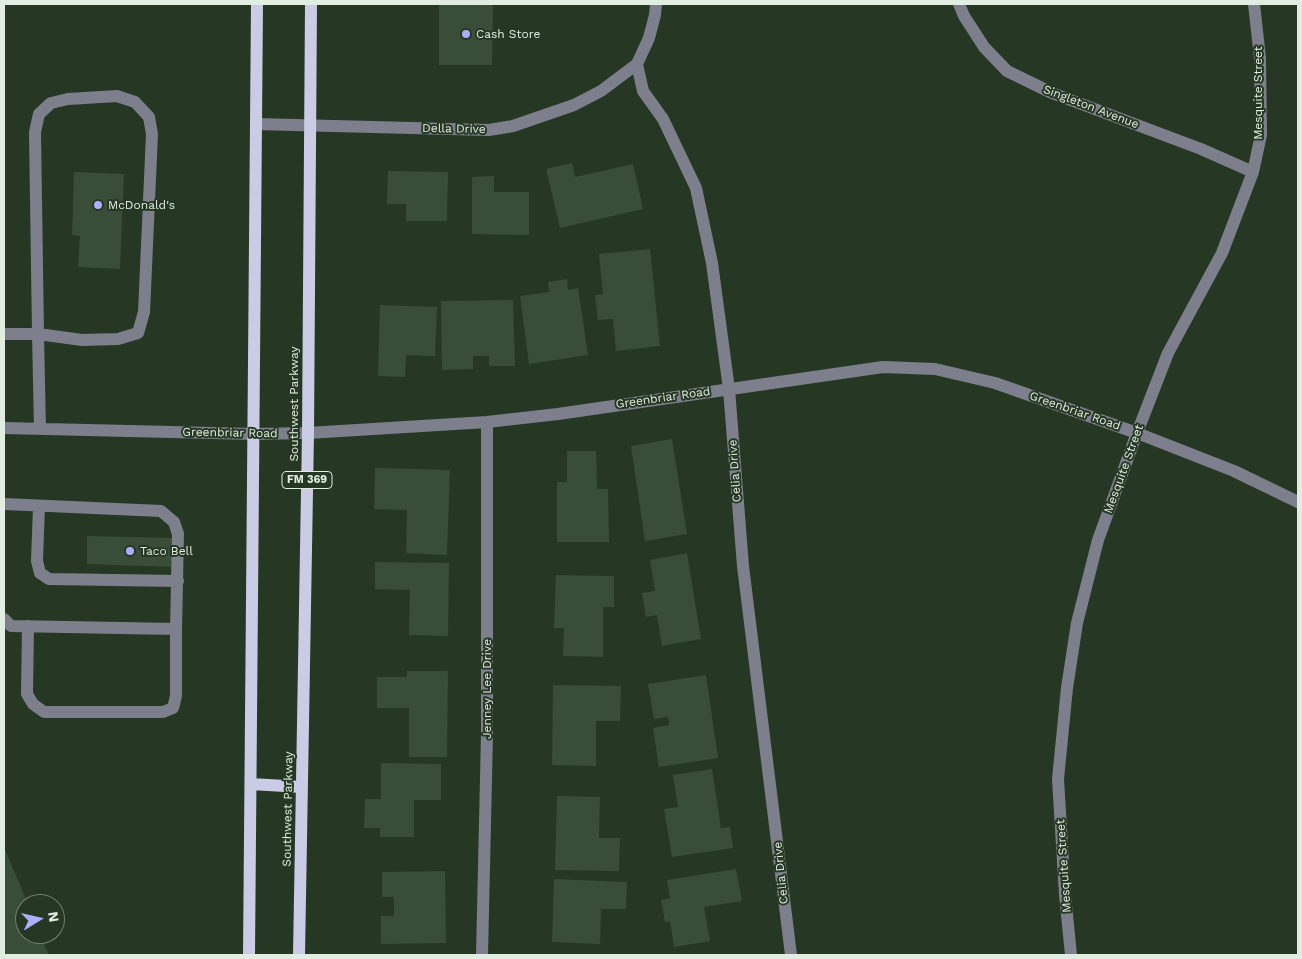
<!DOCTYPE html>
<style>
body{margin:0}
#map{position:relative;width:1302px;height:959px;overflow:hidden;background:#263824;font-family:"Work Sans",sans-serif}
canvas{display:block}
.frame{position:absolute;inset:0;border:5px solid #e2ede1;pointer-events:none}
.north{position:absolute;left:15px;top:894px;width:50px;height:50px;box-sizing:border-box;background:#263824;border:1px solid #718070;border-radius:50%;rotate:81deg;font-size:14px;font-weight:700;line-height:20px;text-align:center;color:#e2ede1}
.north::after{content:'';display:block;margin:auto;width:18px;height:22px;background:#adaffb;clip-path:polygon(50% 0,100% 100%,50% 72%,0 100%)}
</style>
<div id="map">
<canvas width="1302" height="959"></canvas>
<div class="frame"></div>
<div class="north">N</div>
</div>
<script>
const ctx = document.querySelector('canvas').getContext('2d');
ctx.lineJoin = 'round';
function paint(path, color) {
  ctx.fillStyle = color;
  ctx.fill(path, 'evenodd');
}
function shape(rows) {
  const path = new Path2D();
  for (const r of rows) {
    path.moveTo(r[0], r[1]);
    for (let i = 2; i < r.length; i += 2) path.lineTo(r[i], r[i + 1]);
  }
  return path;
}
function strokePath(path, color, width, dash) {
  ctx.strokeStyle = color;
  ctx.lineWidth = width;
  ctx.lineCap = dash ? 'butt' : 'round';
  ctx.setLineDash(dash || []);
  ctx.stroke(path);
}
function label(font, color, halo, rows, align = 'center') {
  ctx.font = font + ' "Work Sans",sans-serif';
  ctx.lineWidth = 4;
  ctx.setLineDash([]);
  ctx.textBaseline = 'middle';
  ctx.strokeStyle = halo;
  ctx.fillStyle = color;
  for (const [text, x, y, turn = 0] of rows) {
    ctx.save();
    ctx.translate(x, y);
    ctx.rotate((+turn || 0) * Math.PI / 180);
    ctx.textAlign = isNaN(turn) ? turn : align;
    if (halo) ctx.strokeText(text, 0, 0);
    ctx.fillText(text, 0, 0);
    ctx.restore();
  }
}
const building = shape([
 [439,4,493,4,492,65,439,65],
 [572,163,575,177,633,164,643,209,560,228,546,169],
 [388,171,448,172,447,221,406,221,406,204,387,204],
 [74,172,124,174,120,269,78,267,80,236,72,235],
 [494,176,494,192,529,192,529,235,472,234,472,177],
 [650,249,660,346,616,351,613,319,598,320,595,295,603,294,599,254],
 [567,279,568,290,578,288,588,355,529,364,520,296,549,292,548,282],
 [513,300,515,366,489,366,489,356,473,356,473,369,442,370,441,301],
 [380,305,437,307,435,356,406,355,405,377,378,376],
 [672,439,687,534,645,541,631,446],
 [567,451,596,451,597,489,608,489,609,542,557,542,557,482,567,482],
 [375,468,450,470,447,555,406,553,407,510,374,509],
 [87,536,173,538,172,567,87,564],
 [687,553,701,639,662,646,657,615,646,617,642,593,655,591,650,560],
 [375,562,449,563,448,636,409,635,410,590,375,589],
 [556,575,614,576,614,607,603,607,603,657,563,656,564,628,554,628],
 [407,671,448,671,447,757,409,757,409,708,377,708,377,677,407,677],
 [706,675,718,758,659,767,653,728,669,725,668,717,654,719,648,684],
 [553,685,621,686,620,721,596,721,596,766,552,765],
 [381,763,441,764,441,800,414,800,414,837,380,837,380,828,364,828,365,799,381,799],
 [712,769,721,828,730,827,733,848,672,857,664,809,678,807,673,775],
 [557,796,600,797,599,838,620,838,619,871,555,870],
 [4,847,28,904,25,904,25,934,40,934,49,955,4,955],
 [736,869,742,901,704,907,710,941,674,947,670,921,665,922,661,900,670,898,667,880],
 [445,871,446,943,381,944,381,916,394,916,394,897,382,897,382,872],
 [554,879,627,882,626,909,601,909,600,944,552,942]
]);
const minor = shape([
 [656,4,655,15,649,38,637,64,643,91,663,119,696,188,712,263,729,389,743,566,791,955],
 [959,4,964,16,984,47,1007,71,1052,93,1201,149,1253,172],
 [256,124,489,130,513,126,574,105,601,91,637,64],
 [4,334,38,334,82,340,118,339,138,333,144,312,152,134,149,117,135,102,117,96,68,99,51,103,39,114,35,132,38,334,40,429],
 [4,428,254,434,308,433,487,422,558,414,883,367,935,369,995,383,1137,433,1234,471,1298,502],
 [4,504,161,511,174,522,178,534,176,629,11,626,4,619],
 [39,506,37,561,40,573,49,579,178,581],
 [28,626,27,694,33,704,44,712,163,712,173,708,176,696,176,629],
 [482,955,487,734,487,422],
 [1071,955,1065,895,1058,779,1067,688,1077,623,1098,540,1137,433,1168,353,1222,253,1253,172,1261,135,1260,58,1254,4]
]);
const major = shape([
 [251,784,302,787],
 [249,955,257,4],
 [299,955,308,433,311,4]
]);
const markers = [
 [466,34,5,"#adaffb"],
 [98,205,5,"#adaffb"],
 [130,551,5,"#adaffb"]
];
const shields = [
 [307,480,50]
];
const shieldNames = [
 ["FM 369",307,480]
];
const poiNames = [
 ["Cash Store",476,34],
 ["McDonald's",108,205],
 ["Taco Bell",140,551]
];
const streetNames = [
 ["Mesquite Street",1258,93,-90],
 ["Singleton Avenue",1091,107,21],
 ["Della Drive",454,129,1],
 ["Greenbriar Road",663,398,-8],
 ["Southwest Parkway",294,404,-90],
 ["Greenbriar Road",1075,411,19],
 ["Greenbriar Road",230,433,1],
 ["Mesquite Street",1124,469,-70],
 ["Celia Drive",735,471,-94],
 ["Jenney Lee Drive",487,689,-90],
 ["Southwest Parkway",288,809,-89],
 ["Mesquite Street",1064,866,-94],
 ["Celia Drive",781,873,-96]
];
paint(building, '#3a4d38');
strokePath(minor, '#7e7f8c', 12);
strokePath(major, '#cacce5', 12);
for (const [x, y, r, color] of markers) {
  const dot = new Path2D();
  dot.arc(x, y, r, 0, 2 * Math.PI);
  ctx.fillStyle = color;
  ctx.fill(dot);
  strokePath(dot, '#263824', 2);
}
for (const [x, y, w] of shields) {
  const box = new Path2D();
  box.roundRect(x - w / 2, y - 8.5, w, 17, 4);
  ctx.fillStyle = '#263824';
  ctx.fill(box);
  strokePath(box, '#e2ede1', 1);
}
label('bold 11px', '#e2ede1', null, shieldNames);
label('12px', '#e2ede1', '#263824', poiNames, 'left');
label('12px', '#e2ede1', '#263824', streetNames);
</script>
